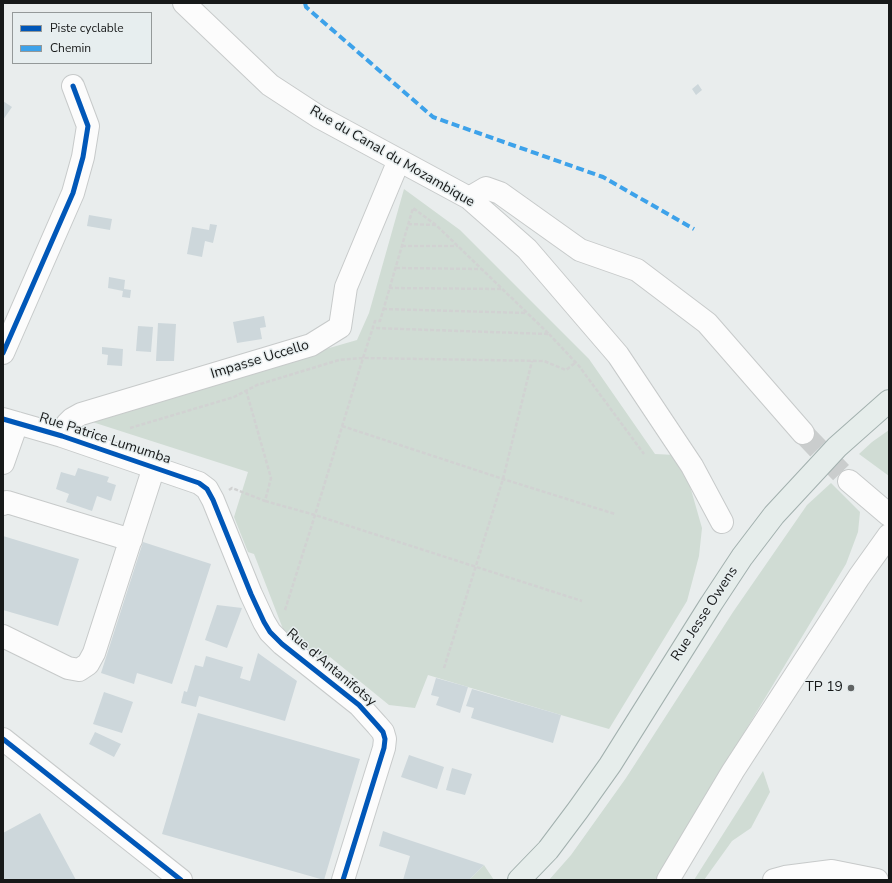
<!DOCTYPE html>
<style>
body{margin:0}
#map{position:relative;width:892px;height:883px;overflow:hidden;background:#e9eded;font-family:"Nunito Sans",sans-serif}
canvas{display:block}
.frame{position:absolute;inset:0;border:4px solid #171919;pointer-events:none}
.legend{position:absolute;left:12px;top:12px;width:140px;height:52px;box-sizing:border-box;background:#e7eeef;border:1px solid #949999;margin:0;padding:5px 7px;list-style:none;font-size:12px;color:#171919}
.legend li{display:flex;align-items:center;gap:8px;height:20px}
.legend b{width:20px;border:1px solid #949999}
</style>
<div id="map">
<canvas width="892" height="883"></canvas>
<div class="frame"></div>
<ul class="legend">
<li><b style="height:5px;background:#0057b8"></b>Piste cyclable</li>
<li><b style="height:5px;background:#3da2ea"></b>Chemin</li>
</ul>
</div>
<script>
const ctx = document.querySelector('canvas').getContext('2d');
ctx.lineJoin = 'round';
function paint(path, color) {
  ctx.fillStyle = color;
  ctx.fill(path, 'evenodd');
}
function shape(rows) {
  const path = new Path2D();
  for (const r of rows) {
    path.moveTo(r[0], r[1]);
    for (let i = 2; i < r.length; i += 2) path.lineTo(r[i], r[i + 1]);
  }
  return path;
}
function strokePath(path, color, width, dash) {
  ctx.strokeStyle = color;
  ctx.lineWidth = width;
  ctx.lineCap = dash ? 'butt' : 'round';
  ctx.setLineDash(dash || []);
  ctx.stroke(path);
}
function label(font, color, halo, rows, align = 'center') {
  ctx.font = font + ' "Nunito Sans",sans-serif';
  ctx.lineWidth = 3;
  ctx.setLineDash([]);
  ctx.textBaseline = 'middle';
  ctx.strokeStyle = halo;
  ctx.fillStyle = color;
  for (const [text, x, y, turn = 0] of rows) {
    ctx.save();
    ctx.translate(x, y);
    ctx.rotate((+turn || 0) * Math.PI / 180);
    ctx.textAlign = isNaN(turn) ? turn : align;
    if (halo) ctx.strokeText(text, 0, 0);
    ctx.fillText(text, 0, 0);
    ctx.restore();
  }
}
const green = shape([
 [404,189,460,230,589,359,655,454,675,455,690,486,702,528,699,556,687,601,609,729,561,715,428,675,415,708,389,705,330,657,326,660,322,659,283,629,254,554,248,552,234,517,248,472,83,419,357,340,369,313],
 [889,430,889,476,859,454,872,442],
 [831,483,860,512,858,532,846,564,655,880,549,880,571,855,626,778,733,612,807,505],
 [763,771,770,792,751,828,732,841,704,880,694,880],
 [484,865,494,880,469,880]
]);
const building = shape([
 [698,84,702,90,696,95,692,89],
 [3,101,12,107,3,120],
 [89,215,112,219,110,230,87,226],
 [210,224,217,225,213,243,205,241,202,257,187,254,192,227,209,230],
 [109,277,125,280,124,289,131,290,130,298,122,297,123,291,108,288],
 [264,316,266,327,260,328,262,339,237,343,233,322],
 [158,323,176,324,174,361,156,361],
 [138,326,153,327,151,352,136,351],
 [102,347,123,349,122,366,107,365,108,355,102,354],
 [78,468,109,477,107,482,116,485,111,501,97,496,92,511,66,502,69,494,56,489,61,472,75,476],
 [3,536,79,559,58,626,3,610],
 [143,542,211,564,172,684,137,673,134,684,101,673],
 [217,605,242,608,227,648,205,640],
 [258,653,297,681,285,721,199,696,196,707,181,703,184,691,187,692,195,665,203,667,206,656,243,667,240,678,250,681],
 [436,678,468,687,460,713,436,705,439,697,431,695],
 [472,689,561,715,553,743,471,718,474,708,466,706],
 [104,692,133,702,122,733,93,724],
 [198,713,360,759,324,880,162,834],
 [95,732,121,744,114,757,89,744],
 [409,755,444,767,437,789,401,777],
 [452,768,472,774,465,795,446,790],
 [40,813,76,880,3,880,3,833],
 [383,831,394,835,484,865,469,880,403,880,410,856,379,846]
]);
const minorTunnel = shape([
 [803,433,849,481]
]);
const path = shape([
 [408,224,436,225],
 [402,246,458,246],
 [396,268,481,269],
 [389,288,503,289],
 [383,309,527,313],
 [549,334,579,366,644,454],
 [342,426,503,479,615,514],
 [130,428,234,397,257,385,339,360,363,358,544,361,566,370,576,362],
 [229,490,232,488,265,501,271,478,246,390],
 [265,501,315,515,582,601],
 [285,610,315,515,363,358,375,321,380,321,413,208,436,225,549,334,373,328],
 [444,668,503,479,532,361]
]);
const minor = shape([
 [184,3,270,85,319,117,469,198,527,249,618,355,692,466,722,522],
 [469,198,486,188,500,193,580,250,637,270,707,323,803,433],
 [3,353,73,193,83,157,88,126,73,86],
 [3,419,62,436,97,448,199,483,207,489,213,500,251,594,264,622,270,632,282,644,359,705,377,725,383,732,385,739,384,748,343,880],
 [62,436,67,424,72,419,81,414,311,345,340,327,346,287,399,160],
 [3,463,17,423],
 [849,481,889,515],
 [3,504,7,502,131,540],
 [3,636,68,668,79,670,88,664,94,653,154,467],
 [3,739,181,880],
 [668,880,733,771,859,577,889,535],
 [774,880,785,877,832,871,877,880]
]);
const major = shape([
 [519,880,548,850,578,810,610,765,711,604,742,557,774,515,837,447,889,401]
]);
const quiet = shape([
 [305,3,306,7,433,117,603,177,694,229]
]);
const cycleway = shape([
 [3,353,73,193,83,157,88,126,73,86],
 [3,419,62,436,97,448,199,483,207,489,213,500,251,594,264,622,270,632,282,644,359,705,377,725,383,732,385,739,384,748,343,880],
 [3,739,181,880]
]);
const markers = [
 [851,688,4,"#606363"]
];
const streetNames = [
 ["Rue du Canal du Mozambique",392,157,30],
 ["Impasse Uccello",260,360,-17],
 ["Rue Patrice Lumumba",105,439,18],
 ["Rue Jesse Owens",705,614,-57],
 ["Rue d'Antanifotsy",331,668,40]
];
const poiNames = [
 ["TP 19",843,688]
];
paint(green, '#d0dcd4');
paint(building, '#cdd7db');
strokePath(minorTunnel, '#cacdcd', 22, [22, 11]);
strokePath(minor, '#c7caca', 24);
strokePath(major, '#a2b0ae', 24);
strokePath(path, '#d1d2d2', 2.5, [4, 2]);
strokePath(minor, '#fcfcfc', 22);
strokePath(major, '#e6edeb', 22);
strokePath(quiet, '#3da2ea', 4, [8, 4]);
strokePath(cycleway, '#0057b8', 5);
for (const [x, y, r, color] of markers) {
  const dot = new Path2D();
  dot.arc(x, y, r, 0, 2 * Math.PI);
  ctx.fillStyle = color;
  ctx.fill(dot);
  strokePath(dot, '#e7eeef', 1.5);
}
label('14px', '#171919', '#e7eeef', streetNames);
label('14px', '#171919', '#e7eeef', poiNames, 'right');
</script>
